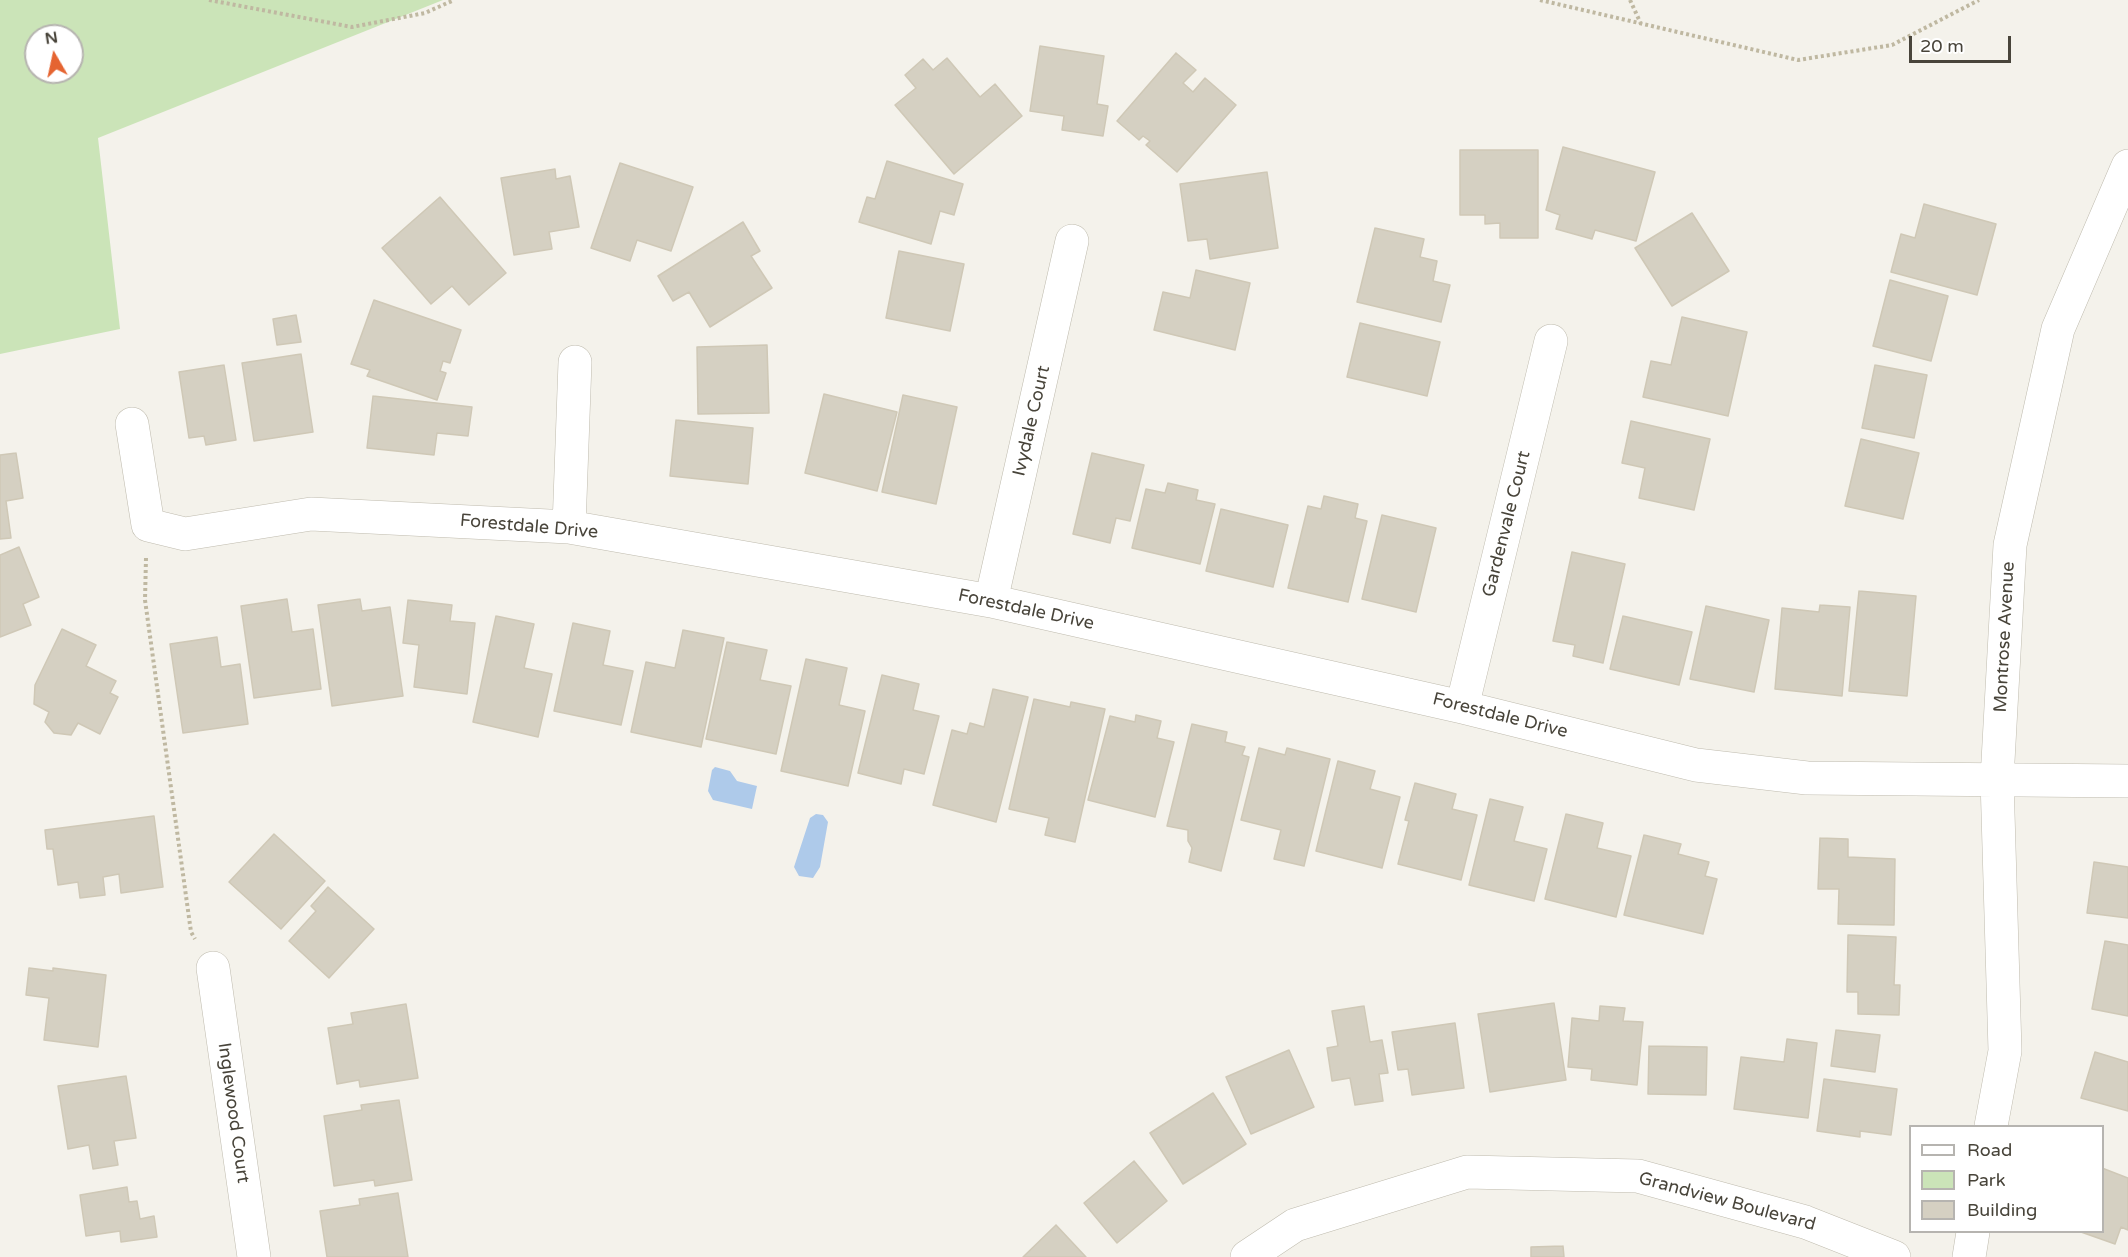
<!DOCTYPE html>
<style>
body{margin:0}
#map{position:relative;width:2128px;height:1257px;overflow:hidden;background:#f4f2eb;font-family:"Varela Round",sans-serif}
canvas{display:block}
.legend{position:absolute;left:1909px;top:1125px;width:195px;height:108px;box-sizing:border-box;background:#fff;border:2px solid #b6b4b0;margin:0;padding:8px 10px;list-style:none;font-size:18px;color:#48443a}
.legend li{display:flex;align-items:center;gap:12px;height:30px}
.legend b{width:30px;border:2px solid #b6b4b0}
.north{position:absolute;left:24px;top:24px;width:60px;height:60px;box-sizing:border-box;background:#fff;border:2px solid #b6b4b0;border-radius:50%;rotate:351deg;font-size:16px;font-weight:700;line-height:24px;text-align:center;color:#48443a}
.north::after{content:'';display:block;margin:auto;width:21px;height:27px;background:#e56431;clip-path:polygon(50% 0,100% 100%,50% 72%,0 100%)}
.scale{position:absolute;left:1909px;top:36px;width:102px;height:27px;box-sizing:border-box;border:3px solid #48443a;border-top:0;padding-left:8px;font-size:18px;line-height:21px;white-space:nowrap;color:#48443a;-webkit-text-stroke:4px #fff;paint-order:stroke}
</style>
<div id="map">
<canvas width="2128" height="1257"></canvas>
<ul class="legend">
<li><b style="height:8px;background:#fff"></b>Road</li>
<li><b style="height:16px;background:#cbe4b8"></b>Park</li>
<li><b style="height:16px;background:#d5d0c2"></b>Building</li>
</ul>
<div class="north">N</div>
<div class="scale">20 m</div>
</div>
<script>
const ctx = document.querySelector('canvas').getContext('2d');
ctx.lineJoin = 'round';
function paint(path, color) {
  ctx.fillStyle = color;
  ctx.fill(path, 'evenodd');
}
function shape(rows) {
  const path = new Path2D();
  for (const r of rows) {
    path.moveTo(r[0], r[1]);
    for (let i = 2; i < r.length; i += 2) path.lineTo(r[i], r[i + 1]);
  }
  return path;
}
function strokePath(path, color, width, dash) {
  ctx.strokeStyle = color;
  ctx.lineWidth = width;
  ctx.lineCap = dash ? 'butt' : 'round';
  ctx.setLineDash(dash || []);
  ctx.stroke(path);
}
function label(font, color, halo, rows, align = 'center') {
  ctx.font = font + ' "Varela Round",sans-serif';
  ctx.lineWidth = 4.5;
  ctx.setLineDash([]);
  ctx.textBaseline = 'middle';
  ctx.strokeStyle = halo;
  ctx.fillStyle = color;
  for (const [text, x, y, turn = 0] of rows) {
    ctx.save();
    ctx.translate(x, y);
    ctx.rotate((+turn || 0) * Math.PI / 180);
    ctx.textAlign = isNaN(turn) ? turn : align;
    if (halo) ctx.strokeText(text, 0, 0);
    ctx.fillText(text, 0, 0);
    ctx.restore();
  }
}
const green = shape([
 [0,0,443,0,98,138,120,329,0,354],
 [36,36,72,36,72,72,36,72]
]);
const water = shape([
 [715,767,730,771,737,781,757,786,752,809,713,800,708,791,712,770],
 [816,814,823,815,828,822,820,867,813,878,799,876,794,867,810,818]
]);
const building = shape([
 [1040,46,1104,56,1097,104,1108,106,1103,136,1062,130,1064,116,1030,111,1040,46],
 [1176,53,1196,70,1183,83,1193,92,1205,78,1236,105,1177,172,1146,145,1150,141,1143,136,1139,140,1117,121,1176,53],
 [947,58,980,97,995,84,1022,116,954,174,895,105,916,88,905,75,923,59,933,70,947,58],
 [1563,147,1655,172,1636,241,1595,230,1592,239,1556,229,1560,215,1546,210,1563,147],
 [1460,150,1538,150,1538,238,1500,238,1500,223,1485,224,1485,215,1460,215,1460,150],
 [887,161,963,184,954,215,940,211,931,244,859,222,867,197,875,199,887,161],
 [620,163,693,187,671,251,637,240,630,261,591,248,620,163],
 [555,169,556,179,570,176,579,227,549,232,552,249,514,255,501,178,555,169],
 [1267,172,1278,248,1210,259,1207,239,1188,241,1180,184,1267,172],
 [440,197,506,273,469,305,452,286,431,304,382,248,440,197],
 [1924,204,1996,224,1977,295,1891,272,1901,234,1915,238,1924,204],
 [1692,213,1729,271,1672,306,1635,248,1692,213],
 [743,222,760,251,751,256,772,288,710,327,689,292,673,301,658,276,743,222],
 [1375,228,1424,239,1420,257,1437,261,1433,281,1450,285,1441,322,1357,302,1375,228],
 [899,251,964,264,950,331,886,318,899,251],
 [1196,270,1250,283,1235,350,1154,330,1163,292,1190,298,1196,270],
 [1890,280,1948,296,1931,361,1873,346,1890,280],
 [374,300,461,330,450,363,443,361,440,371,446,373,437,400,367,376,370,370,351,364,374,300],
 [296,315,301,342,277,345,273,319,296,315],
 [1682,317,1747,332,1728,416,1643,397,1651,361,1671,365,1682,317],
 [1360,323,1440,342,1427,396,1347,377,1360,323],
 [767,345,769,413,698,414,697,347,767,345],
 [301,354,313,432,254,441,242,363,301,354],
 [224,365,236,440,206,445,204,436,189,438,179,372,224,365],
 [1875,365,1927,375,1914,438,1862,428,1875,365],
 [824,394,897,412,877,491,805,473,824,394],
 [903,395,957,407,936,504,882,492,903,395],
 [373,396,472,407,468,436,437,433,434,455,367,448,373,396],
 [676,420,753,428,748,484,670,476,676,420],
 [1631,421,1710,439,1694,510,1639,498,1645,468,1622,463,1631,421],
 [1861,439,1919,453,1903,519,1845,506,1861,439],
 [16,453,23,498,6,501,11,538,0,539,0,455,16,453],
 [1092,453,1144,465,1130,521,1116,518,1110,543,1073,534,1092,453],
 [1168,483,1198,490,1196,500,1215,504,1200,564,1132,548,1146,489,1165,493,1168,483],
 [1324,496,1358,504,1355,518,1367,521,1348,602,1288,588,1308,506,1321,509,1324,496],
 [1221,509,1288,525,1273,587,1206,571,1221,509],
 [1382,515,1436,528,1416,612,1362,599,1382,515],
 [19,547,39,597,23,604,31,625,0,637,0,555,19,547],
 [1572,552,1625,564,1603,663,1573,656,1575,645,1553,641,1572,552],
 [1859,591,1916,596,1907,696,1849,691,1859,591],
 [287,599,292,632,313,629,321,689,254,698,241,606,287,599],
 [360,599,362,611,390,607,403,696,332,706,318,605,360,599],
 [408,600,452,605,450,621,475,623,467,694,414,687,419,645,403,643,408,600],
 [1820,605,1850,607,1842,696,1775,689,1782,608,1819,612,1820,605],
 [1706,606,1769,620,1754,692,1690,679,1706,606],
 [496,616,534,624,524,668,552,674,538,737,473,722,496,616],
 [1623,616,1692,632,1679,685,1610,669,1623,616],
 [573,623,610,631,603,665,633,671,621,725,554,711,573,623],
 [62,629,96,645,86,666,116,681,110,693,118,697,100,734,78,723,71,735,54,733,45,722,49,712,34,704,35,685,62,629],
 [683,630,724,638,701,747,631,732,646,662,675,668,683,630],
 [217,637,221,667,240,664,248,724,183,733,170,644,217,637],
 [727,642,767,650,760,680,791,686,776,754,706,739,727,642],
 [806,659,847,668,839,705,865,711,848,786,781,771,806,659],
 [882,675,919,684,913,710,939,716,924,774,904,769,901,784,858,773,882,675],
 [993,689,1028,697,996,822,933,805,952,730,967,734,970,723,984,727,993,689],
 [1034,699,1070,707,1071,702,1105,709,1075,842,1045,835,1049,818,1009,809,1034,699],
 [1136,715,1161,721,1157,738,1174,742,1155,817,1088,800,1110,716,1135,722,1136,715],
 [1192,724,1227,732,1225,742,1245,747,1242,755,1249,757,1221,871,1189,862,1192,848,1188,841,1188,830,1167,826,1192,724],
 [1259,748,1285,755,1287,748,1330,759,1304,866,1274,859,1281,830,1241,820,1259,748],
 [1338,761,1375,771,1370,789,1400,797,1382,868,1316,851,1338,761],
 [1415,783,1456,794,1452,809,1477,815,1461,880,1398,864,1409,821,1405,820,1415,783],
 [1490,799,1523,807,1514,841,1547,849,1534,901,1469,885,1490,799],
 [1566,814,1603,823,1597,848,1631,856,1616,917,1545,899,1566,814],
 [154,816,163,887,121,893,119,874,103,877,105,895,80,898,78,882,58,885,53,849,47,849,45,830,154,816],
 [274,834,325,881,281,929,229,882,274,834],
 [1644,835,1681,844,1678,854,1709,862,1705,876,1717,879,1703,934,1624,915,1644,835],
 [1820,838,1848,839,1848,857,1895,859,1894,925,1838,924,1839,889,1818,889,1820,838],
 [2094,862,2128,867,2128,918,2087,913,2094,862],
 [328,887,374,929,329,978,289,941,316,911,311,906,328,887],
 [1848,935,1896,937,1894,985,1900,985,1899,1015,1858,1014,1858,992,1847,992,1848,935],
 [2105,941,2128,945,2128,1016,2092,1009,2105,941],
 [29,968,53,971,53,968,106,975,98,1047,44,1040,49,998,26,995,29,968],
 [1554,1003,1566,1080,1490,1092,1478,1014,1554,1003],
 [406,1004,418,1078,360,1087,359,1080,337,1084,328,1028,353,1024,351,1013,406,1004],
 [1364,1006,1370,1042,1382,1040,1388,1073,1379,1074,1383,1101,1355,1105,1350,1078,1332,1081,1327,1048,1338,1046,1332,1011,1364,1006],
 [1600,1006,1625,1008,1623,1021,1643,1022,1637,1085,1591,1080,1592,1069,1568,1067,1572,1018,1599,1021,1600,1006],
 [1455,1023,1464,1088,1412,1095,1408,1069,1398,1070,1392,1032,1455,1023],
 [1836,1030,1880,1035,1875,1072,1831,1066,1836,1030],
 [1787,1039,1817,1043,1808,1118,1734,1109,1741,1057,1784,1062,1787,1039],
 [1649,1046,1707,1047,1706,1095,1648,1094,1649,1046],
 [1289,1050,1314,1107,1251,1134,1226,1077,1289,1050],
 [2095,1052,2128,1062,2128,1111,2081,1098,2095,1052],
 [126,1076,136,1138,114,1141,118,1165,93,1169,89,1145,68,1149,58,1086,126,1076],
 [1824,1079,1897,1089,1891,1135,1860,1131,1860,1137,1817,1131,1824,1079],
 [1213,1093,1246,1144,1183,1184,1150,1133,1213,1093],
 [399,1100,412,1180,375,1186,374,1180,334,1186,324,1116,362,1110,361,1105,399,1100],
 [1134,1161,1167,1201,1117,1243,1084,1203,1134,1161],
 [2102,1168,2128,1178,2128,1230,2121,1227,2115,1244,2081,1232,2102,1232,2102,1168],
 [127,1187,129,1202,137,1201,140,1219,154,1216,157,1237,121,1242,120,1231,86,1236,80,1195,127,1187],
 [398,1193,408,1257,327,1257,320,1211,360,1205,359,1199,398,1193],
 [1056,1225,1086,1257,1023,1257,1056,1225],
 [1563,1246,1564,1257,1531,1257,1531,1247,1563,1246]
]);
const path = shape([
 [209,0,352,27,425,13,454,0],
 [1540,0,1798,60,1892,45,1979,0],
 [1630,0,1641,24],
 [146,558,145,600,191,932,195,939]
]);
const minor = shape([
 [132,424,148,525,185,534,311,514,569,527,991,601,1462,707,1696,765,1807,778,2128,781],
 [569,527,575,362],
 [991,601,1072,241],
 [1462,707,1551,341],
 [213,968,254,1257],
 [1991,1126,2005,1051,1997,779,2010,545,2058,329,2128,166],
 [1247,1257,1295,1225,1467,1172,1638,1176,1805,1222,1894,1257],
 [1969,1257,1973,1232]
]);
const streetNames = [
 ["Ivydale Court",1032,421,-77],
 ["Gardenvale Court",1507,524,-76],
 ["Forestdale Drive",529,527,5],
 ["Forestdale Drive",1026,610,12],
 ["Montrose Avenue",2005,637,-87],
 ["Forestdale Drive",1500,716,14],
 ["Inglewood Court",233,1113,82],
 ["Grandview Boulevard",1727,1202,15]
];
paint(green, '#cbe4b8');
paint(water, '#aecaea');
paint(building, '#d5d0c2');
strokePath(building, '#cfc8b6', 1.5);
strokePath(minor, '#bfbbae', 34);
strokePath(path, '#bfb8a1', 4, [3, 3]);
strokePath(minor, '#fff', 33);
label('18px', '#48443a', '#fff', streetNames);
</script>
